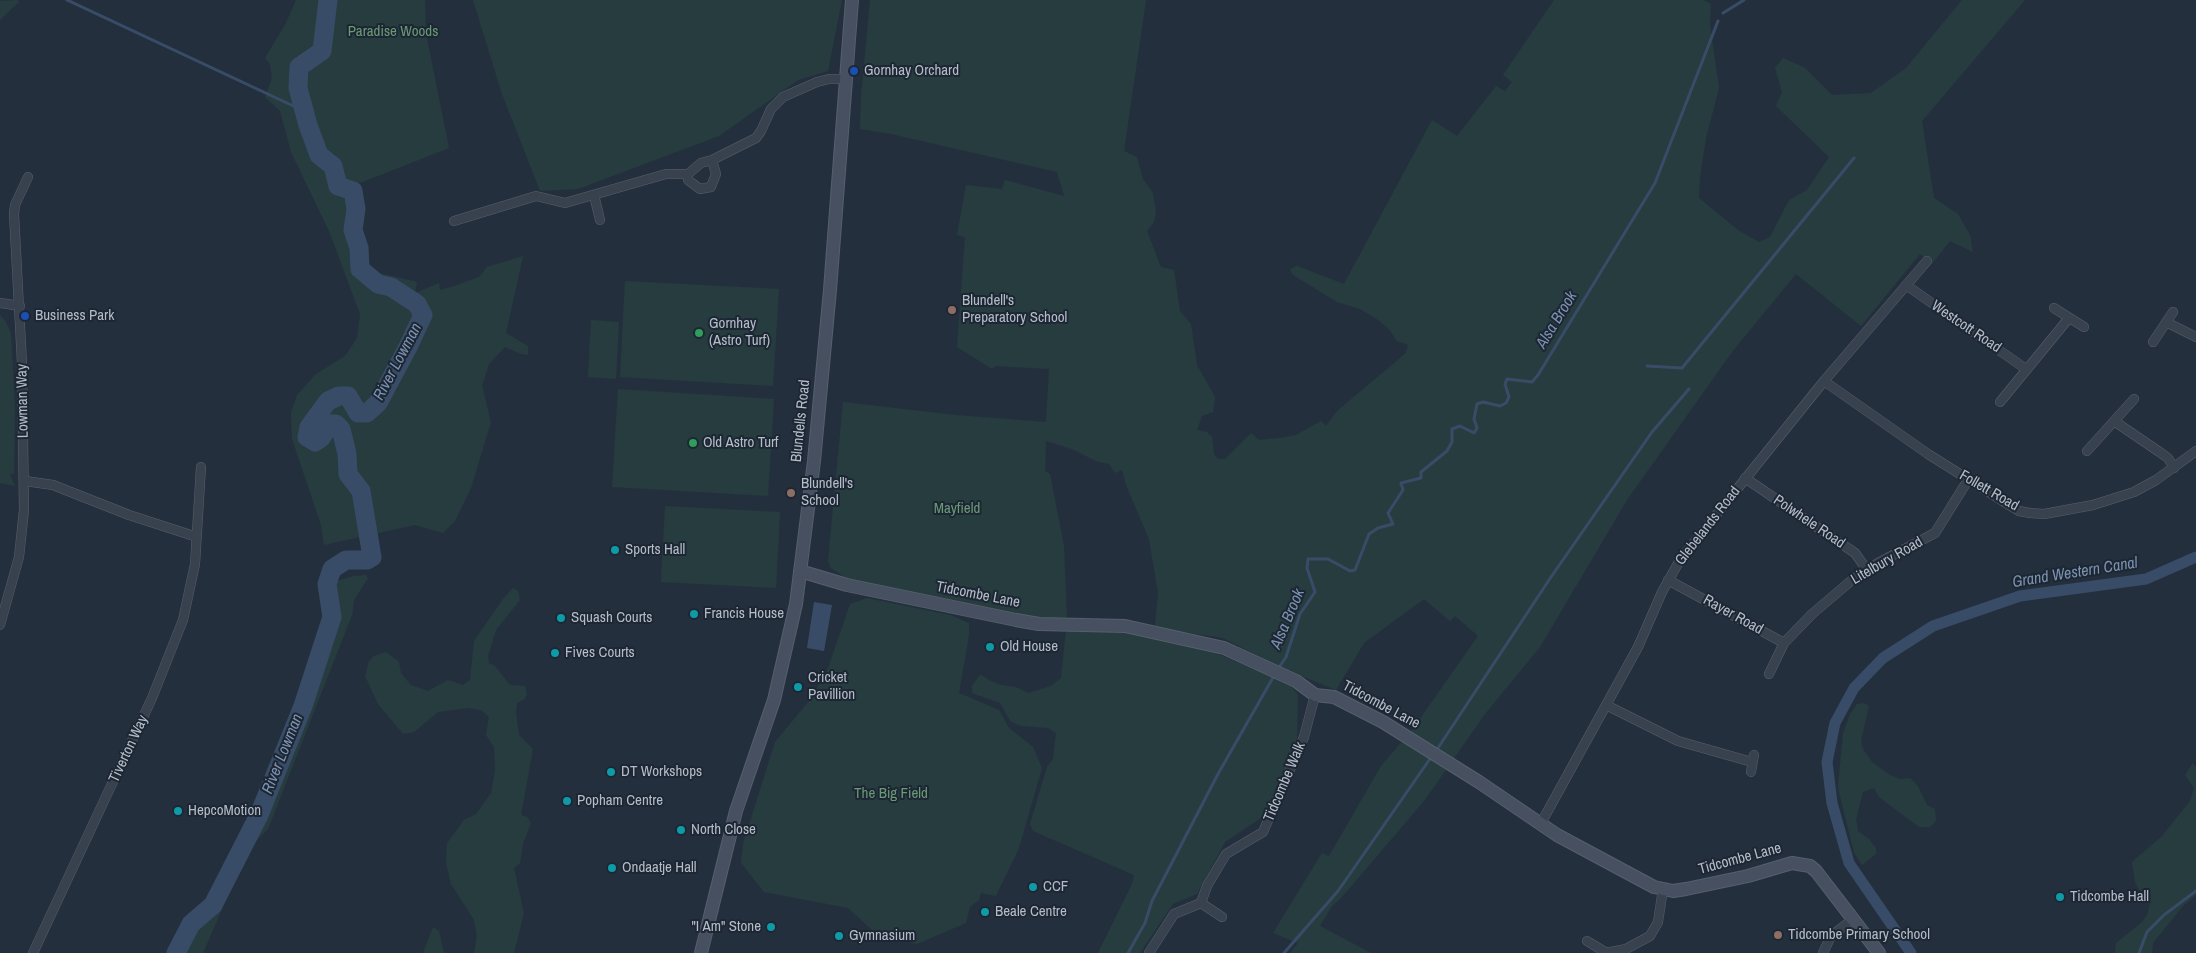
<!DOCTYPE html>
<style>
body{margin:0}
canvas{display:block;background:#242f3e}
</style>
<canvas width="2196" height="953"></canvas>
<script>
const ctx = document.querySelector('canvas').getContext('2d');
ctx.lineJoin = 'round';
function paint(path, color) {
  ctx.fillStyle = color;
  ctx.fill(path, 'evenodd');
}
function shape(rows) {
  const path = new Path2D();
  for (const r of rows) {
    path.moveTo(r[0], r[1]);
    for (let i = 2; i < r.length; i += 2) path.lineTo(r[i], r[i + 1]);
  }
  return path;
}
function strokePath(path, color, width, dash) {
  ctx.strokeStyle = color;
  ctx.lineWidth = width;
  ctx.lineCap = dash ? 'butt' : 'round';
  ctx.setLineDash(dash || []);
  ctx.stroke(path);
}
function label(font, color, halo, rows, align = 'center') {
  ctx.font = font + ' "Archivo Narrow",sans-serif';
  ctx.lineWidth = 4;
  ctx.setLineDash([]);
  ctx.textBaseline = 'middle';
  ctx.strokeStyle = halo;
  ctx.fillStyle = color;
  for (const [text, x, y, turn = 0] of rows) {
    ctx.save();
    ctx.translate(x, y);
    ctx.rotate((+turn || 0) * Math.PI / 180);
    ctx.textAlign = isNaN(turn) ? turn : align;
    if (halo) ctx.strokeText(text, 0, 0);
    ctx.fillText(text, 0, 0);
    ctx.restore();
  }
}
const green = shape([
 [18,0,19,2,0,20,0,1],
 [296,0,425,0,426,34,449,148,355,185,363,249,371,271,417,282,415,293,439,283,440,290,454,286,479,277,487,267,523,256,506,333,528,346,528,355,521,354,505,347,489,364,482,386,491,422,471,488,455,521,443,533,415,525,324,545,321,525,292,439,291,413,297,395,316,374,345,356,357,338,360,314,329,231,291,152,280,111,265,97,272,78,270,64,265,58,286,23],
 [473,0,842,0,828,71,798,80,719,136,578,189,540,191,502,94],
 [870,0,1146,0,1124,151,1137,157,1143,179,1153,193,1156,213,1154,222,1147,231,1161,267,1174,270,1180,311,1191,324,1197,365,1215,397,1213,412,1202,416,1197,430,1207,432,1212,437,1214,454,1218,459,1225,459,1251,433,1259,440,1279,438,1296,435,1321,421,1326,426,1337,411,1406,353,1408,345,1397,341,1389,329,1378,320,1360,309,1337,302,1293,275,1290,269,1297,266,1344,284,1432,120,1457,136,1496,86,1505,91,1512,82,1503,75,1554,0,1703,0,1711,4,1710,25,1719,88,1706,138,1700,177,1699,198,1738,230,1759,242,1770,237,1789,200,1807,190,1829,157,1776,106,1782,92,1775,68,1783,58,1805,68,1832,95,1871,93,1906,68,1962,0,2025,0,1922,121,1934,198,1958,214,1970,235,1973,252,1950,241,1932,264,1920,254,1861,326,1796,274,1732,352,1627,500,1540,647,1485,714,1424,801,1341,898,1332,906,1320,926,1371,953,1290,953,1298,943,1273,933,1322,853,1329,856,1381,766,1412,730,1478,636,1455,616,1450,621,1424,599,1364,643,1336,690,1275,665,1223,638,1170,630,1155,626,1158,593,1149,539,1126,485,1122,470,1115,473,1109,464,1098,462,1072,449,1046,441,1045,471,1050,474,1064,546,1067,619,1038,619,849,580,831,568,828,561,843,402,956,415,1046,422,1049,369,996,366,992,369,957,347,965,237,957,235,966,185,1002,189,1005,180,1064,196,1057,172,891,134,860,129,861,97],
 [625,281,779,289,773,386,620,377],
 [0,315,6,322,11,333,15,408,14,473,10,475,15,486,0,483],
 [591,320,619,322,616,379,588,377],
 [618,389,774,399,768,496,612,487],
 [665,506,780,512,776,588,661,582],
 [366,575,368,578,354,600,352,615,268,829,251,846,242,863,203,953,182,953,191,931,215,906,260,822,313,687,333,626,336,608,333,594,336,581,354,576],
 [513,588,518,591,520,600,496,630,488,656,489,663,495,666,510,685,525,686,527,694,525,699,517,703,516,712,519,735,533,749,521,815,527,817,531,823,523,844,520,863,514,868,524,913,514,953,474,953,477,936,474,920,451,884,446,863,447,843,464,820,476,814,491,793,495,771,494,747,486,735,489,717,481,710,468,708,438,712,414,732,403,734,378,704,365,676,369,661,374,656,386,652,399,662,401,673,411,685,428,691,448,680,463,685,470,680,474,641,503,599],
 [867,598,950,615,969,623,969,635,959,693,999,710,1009,728,1033,747,1042,768,1019,848,996,896,981,893,979,900,970,907,966,923,917,944,881,935,871,929,848,908,764,892,741,863,743,844,775,742,809,701,827,671,850,604],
 [1066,630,1100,630,1132,633,1215,653,1288,683,1298,695,1297,739,1264,816,1225,842,1197,894,1173,904,1140,953,1098,953,1132,884,1134,875,1033,831,1030,824,1047,767,1053,759,1056,733,1048,728,1022,726,1011,722,1000,703,972,693,972,686,979,676,982,675,989,680,1001,685,1016,687,1028,693,1051,686,1061,678],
 [1864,703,1869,706,1861,741,1863,749,1872,762,1890,775,1900,779,1910,778,1918,786,1927,805,1935,809,1936,821,1930,827,1919,827,1879,797,1874,788,1863,792,1856,819,1858,831,1869,839,1876,848,1876,854,1862,865,1854,853,1838,788,1843,733,1850,714,1857,704],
 [2193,763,2196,767,2196,895,2183,906,2153,943,2152,953,2115,953,2116,943,2142,922,2147,915,2151,901,2150,892,2139,890,2135,882,2132,862,2162,836,2190,801,2194,788,2185,775],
 [433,927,439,931,444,953,423,953]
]);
const water = shape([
 [814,602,832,605,824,651,807,648]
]);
const stream = shape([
 [67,0,304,111],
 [1723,13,1744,0],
 [1647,366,1682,368,1854,158],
 [1278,669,1286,657,1300,614,1315,592,1307,568,1308,559,1328,559,1350,571,1355,570,1369,534,1378,528,1393,524,1388,513,1403,490,1401,483,1421,478,1421,472,1447,451,1452,442,1452,429,1460,426,1474,433,1477,428,1474,419,1477,404,1483,402,1500,406,1506,403,1509,397,1505,384,1507,379,1532,382,1538,375,1655,183,1718,21],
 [1436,751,1551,577,1652,432,1689,389],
 [1128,953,1145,923,1152,901,1218,774,1275,674],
 [1284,953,1338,891,1432,756],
 [2139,953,2147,932,2164,915,2196,891]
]);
const canal = shape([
 [1911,953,1849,863,1832,803,1827,762,1835,723,1854,688,1883,658,1933,626,2020,596,2146,579,2196,557]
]);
const river = shape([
 [176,953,191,924,213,905,259,815,303,706,332,617,327,584,332,569,346,560,367,560,372,557,361,491,348,474,347,454,341,429,336,424,330,424,321,438,315,442,307,437,309,427,328,401,339,396,348,396,358,413,367,413,378,403,408,347,423,315,417,304,391,287,378,284,360,269,359,248,353,230,356,209,353,191,338,186,333,166,319,155,308,125,298,88,299,67,322,51,328,0]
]);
const street = shape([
 [688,174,688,180,700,189,711,187,716,174,712,160],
 [594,195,600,220],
 [454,221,536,196,565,203,666,174,688,174,701,163,712,160,756,138,761,131,771,109,783,97,817,82,829,79,846,79],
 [1906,285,2026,369],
 [0,303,20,306],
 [2054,308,2084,327],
 [2166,322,2196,337],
 [2153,342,2173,312],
 [1824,381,1928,454,2006,503,2019,511,2030,513,2044,514,2093,505,2134,492,2156,480,2196,451],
 [2000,402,2069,318],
 [2114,421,2158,451,2168,458,2174,468],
 [2087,451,2134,399],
 [1745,478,1855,553,1867,570],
 [25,481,53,485,129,515,197,537],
 [1668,580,1784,643,1812,614,1852,580,1878,563,1935,533,1968,480],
 [0,625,19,557,24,510,22,363,14,214,15,205,28,177],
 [1769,674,1784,643],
 [1606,705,1678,741,1752,762],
 [1751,772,1754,755],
 [1540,825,1638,647,1662,592,1680,560,1824,381,1927,261],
 [1201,903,1222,917],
 [1587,941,1607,953],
 [33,953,152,698,183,620,195,564,201,467],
 [1149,953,1174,914,1201,903,1207,886,1226,854,1263,832,1304,737,1315,695],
 [1606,953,1626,949,1650,936,1658,922,1663,889],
 [1823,953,1831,936,1852,920]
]);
const secondary = shape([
 [800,571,847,585,1016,620,1039,624,1125,626,1224,648,1296,681,1315,695,1334,697,1383,722,1479,782,1557,835,1654,887,1673,891,1686,889,1748,876,1792,863,1810,866,1816,871,1879,953],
 [701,953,736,811,774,700,796,604,814,461,830,290,852,0]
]);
const markers = [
 [854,71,5,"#1a4fb4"],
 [952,310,5,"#8d6e63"],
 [25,316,5,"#1a4fb4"],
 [699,333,5,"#2e9e5b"],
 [693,443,5,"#2e9e5b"],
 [791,493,5,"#8d6e63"],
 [615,550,5,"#0f9aa8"],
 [694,614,5,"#0f9aa8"],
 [561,618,5,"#0f9aa8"],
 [990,647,5,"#0f9aa8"],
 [555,653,5,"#0f9aa8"],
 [798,687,5,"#0f9aa8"],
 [611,772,5,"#0f9aa8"],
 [567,801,5,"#0f9aa8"],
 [178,811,5,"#0f9aa8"],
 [681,830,5,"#0f9aa8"],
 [612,868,5,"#0f9aa8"],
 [1033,887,5,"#0f9aa8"],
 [2060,897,5,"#0f9aa8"],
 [985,912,5,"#0f9aa8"],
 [771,927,5,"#0f9aa8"],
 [1778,935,5,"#8d6e63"],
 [839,936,5,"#0f9aa8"]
];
const parkNames = [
 ["Paradise Woods",393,32],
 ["Mayfield",957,509],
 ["The Big Field",891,794]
];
const poiNames = [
 ["Gornhay Orchard",864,71],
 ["Blundell's",962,301],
 ["Preparatory School",962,318],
 ["Business Park",35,316],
 ["Gornhay",709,324],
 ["(Astro Turf)",709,341],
 ["Old Astro Turf",703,443],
 ["Blundell's",801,484],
 ["School",801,501],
 ["Sports Hall",625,550],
 ["Francis House",704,614],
 ["Squash Courts",571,618],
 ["Old House",1000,647],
 ["Fives Courts",565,653],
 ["Cricket",808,678],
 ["Pavillion",808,695],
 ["DT Workshops",621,772],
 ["Popham Centre",577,801],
 ["HepcoMotion",188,811],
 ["North Close",691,830],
 ["Ondaatje Hall",622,868],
 ["CCF",1043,887],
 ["Tidcombe Hall",2070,897],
 ["Beale Centre",995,912],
 ["\"I Am\" Stone",761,927,"right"],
 ["Tidcombe Primary School",1788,935],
 ["Gymnasium",849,936]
];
const streetNames = [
 ["Westcott Road",1966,327,34],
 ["Lowman Way",23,401,-91],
 ["Blundells Road",801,421,-84],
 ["Follett Road",1989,491,30],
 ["Polwhele Road",1809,522,34],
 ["Glebelands Road",1708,526,-52],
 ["Litelbury Road",1887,561,-30],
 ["Tidcombe Lane",978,595,11],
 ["Rayer Road",1733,615,29],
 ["Tidcombe Lane",1381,705,28],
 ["Tiverton Way",129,749,-65],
 ["Tidcombe Walk",1285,782,-67],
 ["Tidcombe Lane",1740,859,-15]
];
const waterNames = [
 ["Alsa Brook",1557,320,-59],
 ["River Lowman",398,362,-62],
 ["Grand Western Canal",2075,573,-9],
 ["Alsa Brook",1288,619,-67],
 ["River Lowman",283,754,-68]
];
paint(green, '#263c3f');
paint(water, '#394c67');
strokePath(stream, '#394c67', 3);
strokePath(canal, '#394c67', 11);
strokePath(river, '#394c67', 19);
strokePath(street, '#565f6c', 10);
strokePath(secondary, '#565f6c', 14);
strokePath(street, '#38414e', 9);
strokePath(secondary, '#465061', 12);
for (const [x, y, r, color] of markers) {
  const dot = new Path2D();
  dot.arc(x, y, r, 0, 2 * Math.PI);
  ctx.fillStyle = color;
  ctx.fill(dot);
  strokePath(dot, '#1d2633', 2);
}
label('15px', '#6b9a76', '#1d2633', parkNames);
label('15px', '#b4bcc9', '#1d2633', poiNames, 'left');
label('15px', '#b4bcc9', '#1d2633', streetNames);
label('italic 16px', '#7c92b1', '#1d2633', waterNames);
</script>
